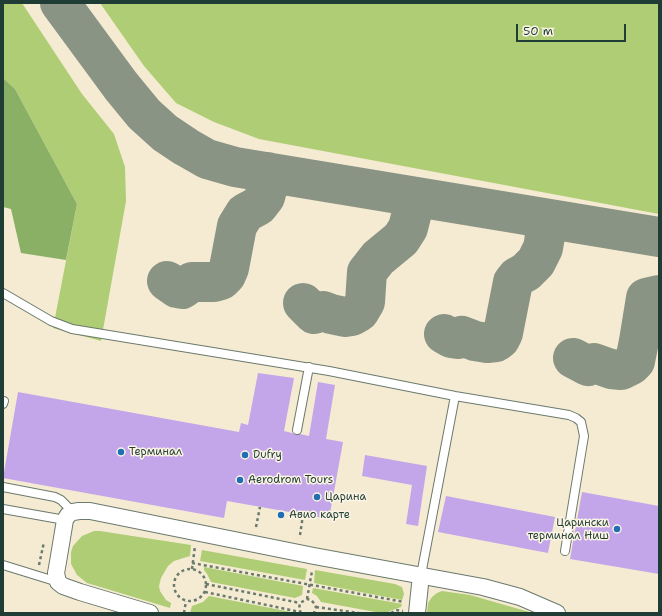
<!DOCTYPE html>
<meta charset="utf-8">
<style>
body{margin:0}
#map{position:relative;width:662px;height:616px;overflow:hidden;background:#f5ebd3;font-family:"Shantell Sans",sans-serif}
canvas{display:block}
.frame{position:absolute;inset:0;border:4px solid #1f3d34;pointer-events:none}
.scale{position:absolute;left:516px;top:24px;width:110px;height:18px;box-sizing:border-box;border:2px solid #1f3d34;border-top:0;padding-left:5px;font-size:12px;line-height:14px;white-space:nowrap;color:#1f3d34;-webkit-text-stroke:3px #fcf5e5;paint-order:stroke}
</style>
<div id="map">
<canvas width="662" height="616"></canvas>
<div class="frame"></div>
<div class="scale">50 m</div>
</div>
<script>
const ctx = document.querySelector('canvas').getContext('2d');
ctx.lineJoin = 'round';
function paint(path, color) {
  ctx.fillStyle = color;
  ctx.fill(path, 'evenodd');
}
function shape(rows) {
  const path = new Path2D();
  for (const r of rows) {
    if (r.length === 3) {
      path.moveTo(r[0] + r[2], r[1]);
      path.arc(r[0], r[1], r[2], 0, 2 * Math.PI);
      continue;
    }
    path.moveTo(r[0], r[1]);
    for (let i = 2; i < r.length; i += 2) path.lineTo(r[i], r[i + 1]);
  }
  return path;
}
function strokePath(path, color, width, dash) {
  ctx.strokeStyle = color;
  ctx.lineWidth = width;
  ctx.lineCap = dash ? 'butt' : 'round';
  ctx.setLineDash(dash || []);
  ctx.stroke(path);
}
function label(font, color, halo, rows, align = 'center') {
  ctx.font = font + ' "Shantell Sans",sans-serif';
  ctx.lineWidth = 3;
  ctx.setLineDash([]);
  ctx.textBaseline = 'middle';
  ctx.strokeStyle = halo;
  ctx.fillStyle = color;
  for (const [text, x, y, turn = 0] of rows) {
    ctx.save();
    ctx.translate(x, y);
    ctx.rotate((+turn || 0) * Math.PI / 180);
    ctx.textAlign = isNaN(turn) ? turn : align;
    if (halo) ctx.strokeText(text, 0, 0);
    ctx.fillText(text, 0, 0);
    ctx.restore();
  }
}
const green = shape([
 [3,3,22,3,82,94,114,134,125,167,126,201,101,341,53,328,77,204,15,89,3,78],
 [100,3,659,3,659,214,259,139,214,122,176,103,144,66],
 [94,531,100,531,191,545,190,556,174,561,168,566,161,578,159,586,160,591,166,600,171,603,170,608,87,583,77,575,71,564,71,552,73,546,82,536],
 [202,550,307,569,305,580,200,561],
 [204,567,303,586,302,595,295,598,211,582,207,574,204,570],
 [315,570,395,584,402,587,404,594,402,600,314,583],
 [313,588,402,604,401,607,390,611,387,613,381,613,321,602,317,596,312,593],
 [442,591,470,595,533,613,427,613,428,603,432,597,437,593],
 [209,596,291,612,292,613,190,613,192,606,203,602]
]);
const forest = shape([
 [3,78,15,89,77,204,66,260,21,253,11,209,3,207]
]);
const taxiway = shape([
 [60,3,121,86,144,114,165,133,186,147,207,159,235,167,659,237],
 [167,281,177,288,182,289,192,282,214,282,221,280,226,275,229,268,237,226,245,213,258,206,265,197,268,186,268,172],
 [303,303,314,314,323,311,331,314,345,317,352,316,359,312,365,302,367,272,378,258,401,239,408,228,412,212,411,196],
 [444,334,451,338,458,339,462,336,475,341,487,343,496,342,500,339,503,333,513,282,517,277,526,272,536,262,543,248,545,236,543,226,537,217],
 [573,358,588,366,594,363,611,369,621,370,631,365,635,361,639,341,646,298,659,295]
]);
const building = shape([
 [258,373,294,378,284,431,292,433,296,435,300,434,309,436,318,382,335,385,326,439,343,442,329,519,227,501,224,518,3,478,18,392,239,432,241,423,248,425],
 [365,455,427,466,418,526,406,524,412,485,362,476],
 [582,492,659,506,659,574,570,559],
 [446,496,555,517,548,553,438,532]
]);
const path = shape([
 [256,527,260,507],
 [300,535,303,515],
 [192,563,404,602],
 [39,565,44,542],
 [190,585,16],
 [192,569,195,546],
 [206,584,300,603],
 [205,592,300,612],
 [307,599,312,571],
 [316,607,359,613],
 [184,613,186,601],
 [301,613,299,609,300,603,307,599,311,600,315,604,316,607,314,613],
 [391,613,396,610,403,611]
]);
const lane = shape([
 [3,293,51,321,72,329,329,371,455,396,569,415,576,418,581,422,584,436,565,551],
 [3,404,4,401],
 [297,430,309,367],
 [3,487,55,497,61,500,73,512],
 [3,509,65,520],
 [3,565,58,582],
 [421,575,455,396]
]);
const street = shape([
 [150,613,80,592,63,586,58,582,56,573,58,562,65,520,68,515,73,512,79,511,90,511,314,556,483,587,520,597,557,613],
 [417,613,421,575]
]);
const markers = [
 [121,452,4,"#1f6fb2"],
 [245,455,4,"#1f6fb2"],
 [240,480,4,"#1f6fb2"],
 [317,497,4,"#1f6fb2"],
 [281,515,4,"#1f6fb2"],
 [617,529,4,"#1f6fb2"]
];
const poiNames = [
 ["Терминал",129,452],
 ["Dufry",253,455],
 ["Aerodrom Tours",248,480],
 ["Царина",325,497],
 ["Авио карте",289,515],
 ["Царински",609,523,"right"],
 ["терминал Ниш",609,536,"right"]
];
paint(green, '#aecd74');
paint(forest, '#8ab066');
strokePath(taxiway, '#8a9484', 40);
paint(building, '#c3a6ea');
strokePath(lane, '#6a7a6c', 10);
strokePath(street, '#6a7a6c', 18);
strokePath(path, '#6a7a6c', 2.5, [3, 3]);
strokePath(lane, '#fff', 8);
strokePath(street, '#fff', 16);
for (const [x, y, r, color] of markers) {
  const dot = new Path2D();
  dot.arc(x, y, r, 0, 2 * Math.PI);
  ctx.fillStyle = color;
  ctx.fill(dot);
  strokePath(dot, '#fcf5e5', 1.5);
}
label('11px', '#1f3d34', '#fcf5e5', poiNames, 'left');
</script>
